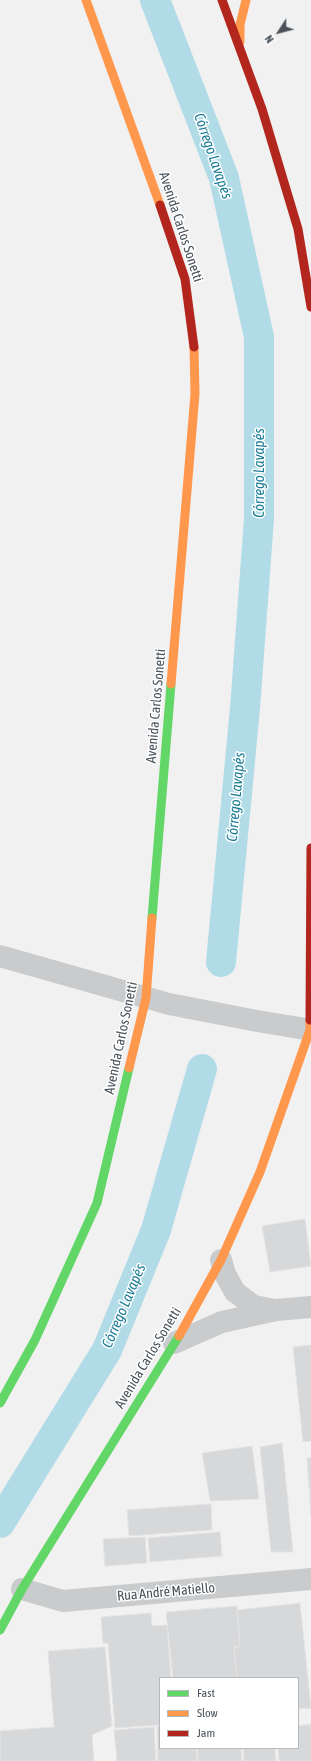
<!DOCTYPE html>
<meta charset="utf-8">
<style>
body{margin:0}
#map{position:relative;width:311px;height:1761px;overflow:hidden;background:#f1f1f1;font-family:"Asap Condensed",sans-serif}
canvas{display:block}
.legend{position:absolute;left:159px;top:1677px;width:140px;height:72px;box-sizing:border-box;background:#fff;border:1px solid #b7babd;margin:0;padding:5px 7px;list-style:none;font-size:12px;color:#4a535b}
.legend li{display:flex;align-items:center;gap:8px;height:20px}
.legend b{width:20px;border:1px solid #b7babd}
.north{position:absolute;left:259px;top:12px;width:40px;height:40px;-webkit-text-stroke:3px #fff;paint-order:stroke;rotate:234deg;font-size:11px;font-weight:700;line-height:16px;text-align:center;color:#4a535b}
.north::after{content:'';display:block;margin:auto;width:14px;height:18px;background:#4a535b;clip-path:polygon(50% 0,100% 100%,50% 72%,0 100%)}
</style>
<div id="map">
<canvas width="311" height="1761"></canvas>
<ul class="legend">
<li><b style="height:5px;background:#63d668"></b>Fast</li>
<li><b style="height:5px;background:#ff974d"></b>Slow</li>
<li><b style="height:5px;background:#b3261e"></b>Jam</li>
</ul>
<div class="north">N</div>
</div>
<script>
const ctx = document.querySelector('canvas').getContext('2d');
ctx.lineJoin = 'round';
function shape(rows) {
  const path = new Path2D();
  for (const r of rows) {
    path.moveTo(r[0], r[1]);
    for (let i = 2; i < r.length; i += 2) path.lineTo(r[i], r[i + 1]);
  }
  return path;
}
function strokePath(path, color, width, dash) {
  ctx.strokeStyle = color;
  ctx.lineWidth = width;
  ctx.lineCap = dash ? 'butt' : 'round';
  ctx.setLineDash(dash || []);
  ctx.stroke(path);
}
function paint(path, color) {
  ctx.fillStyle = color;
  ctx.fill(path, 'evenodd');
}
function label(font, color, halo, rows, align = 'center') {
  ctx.font = font + ' "Asap Condensed",sans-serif';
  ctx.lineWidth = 3;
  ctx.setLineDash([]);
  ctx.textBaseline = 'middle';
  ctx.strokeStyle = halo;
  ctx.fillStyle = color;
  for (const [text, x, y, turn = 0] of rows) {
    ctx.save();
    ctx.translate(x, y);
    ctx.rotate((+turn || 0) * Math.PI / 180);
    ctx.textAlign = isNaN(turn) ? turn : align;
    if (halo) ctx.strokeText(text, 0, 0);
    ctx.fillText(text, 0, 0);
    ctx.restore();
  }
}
const canal = shape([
 [155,0,224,178,259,337,259,519,245,708,221,962],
 [0,1523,107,1350,156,1230,202,1069]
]);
const building = shape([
 [305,1219,311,1266,270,1272,262,1226,305,1219],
 [311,1345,311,1441,303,1442,293,1347,311,1345],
 [282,1443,293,1552,271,1552,260,1447,282,1443],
 [252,1446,259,1499,210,1501,202,1453,252,1446],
 [307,1458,311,1458,311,1515,307,1458],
 [211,1504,212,1530,129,1536,127,1510,211,1504],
 [220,1532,222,1556,150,1562,148,1538,220,1532],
 [145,1537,147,1563,105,1566,103,1539,145,1537],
 [300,1603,311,1708,298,1709,298,1678,237,1678,234,1648,240,1646,237,1610,300,1603],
 [237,1606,240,1646,234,1647,237,1678,173,1678,166,1612,237,1606],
 [151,1613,152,1626,167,1625,171,1678,160,1678,160,1725,115,1728,108,1643,103,1643,101,1617,151,1613],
 [105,1647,112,1726,92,1735,94,1761,0,1761,0,1731,54,1727,48,1651,105,1647],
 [311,1724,311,1761,279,1761,278,1748,298,1748,298,1726,311,1724],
 [157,1726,160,1726,160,1748,196,1748,197,1761,158,1761,157,1726],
 [154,1727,156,1761,117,1761,114,1730,154,1727],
 [197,1748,241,1748,242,1761,198,1761,197,1748],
 [243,1748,275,1748,276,1761,244,1761,243,1748]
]);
const street = shape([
 [0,956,169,1004,257,1021,311,1030],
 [221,1260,225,1274,235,1292,254,1306,275,1310],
 [174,1343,222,1322,276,1310,311,1307],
 [22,1589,63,1601,311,1579]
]);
const fast = shape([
 [152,918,171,684],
 [0,1403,35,1340,97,1203,129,1068],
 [0,1630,22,1589,179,1336]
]);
const slow = shape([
 [86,0,160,205],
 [240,42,240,25,246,0],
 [171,684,195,394,194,347],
 [129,1068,146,998,152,918],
 [179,1336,221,1260,260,1172,310,1030,310,1020]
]);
const jam = shape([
 [222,0,262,109,298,229,311,307],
 [160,205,185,279,194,347],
 [310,1020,311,848]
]);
const streetNames = [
 ["Avenida Carlos Sonetti",181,227,72],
 ["Avenida Carlos Sonetti",156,706,-85],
 ["Avenida Carlos Sonetti",121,1038,-78],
 ["Avenida Carlos Sonetti",148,1358,-59],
 ["Rua André Matiello",166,1592,-5]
];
const waterNames = [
 ["Córrego Lavapés",213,156,71],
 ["Córrego Lavapés",259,473,-90],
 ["Córrego Lavapés",236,797,-85],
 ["Córrego Lavapés",124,1306,-67]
];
strokePath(canal, '#b1dce7', 30);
paint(building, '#d7d8da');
strokePath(building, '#e3e3e4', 1);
strokePath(street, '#c9cbcc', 22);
strokePath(fast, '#63d668', 9);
strokePath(slow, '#ff974d', 9);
strokePath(jam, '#b3261e', 9);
label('14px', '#4a535b', '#fff', streetNames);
label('italic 15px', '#1b7c95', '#fff', waterNames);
</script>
